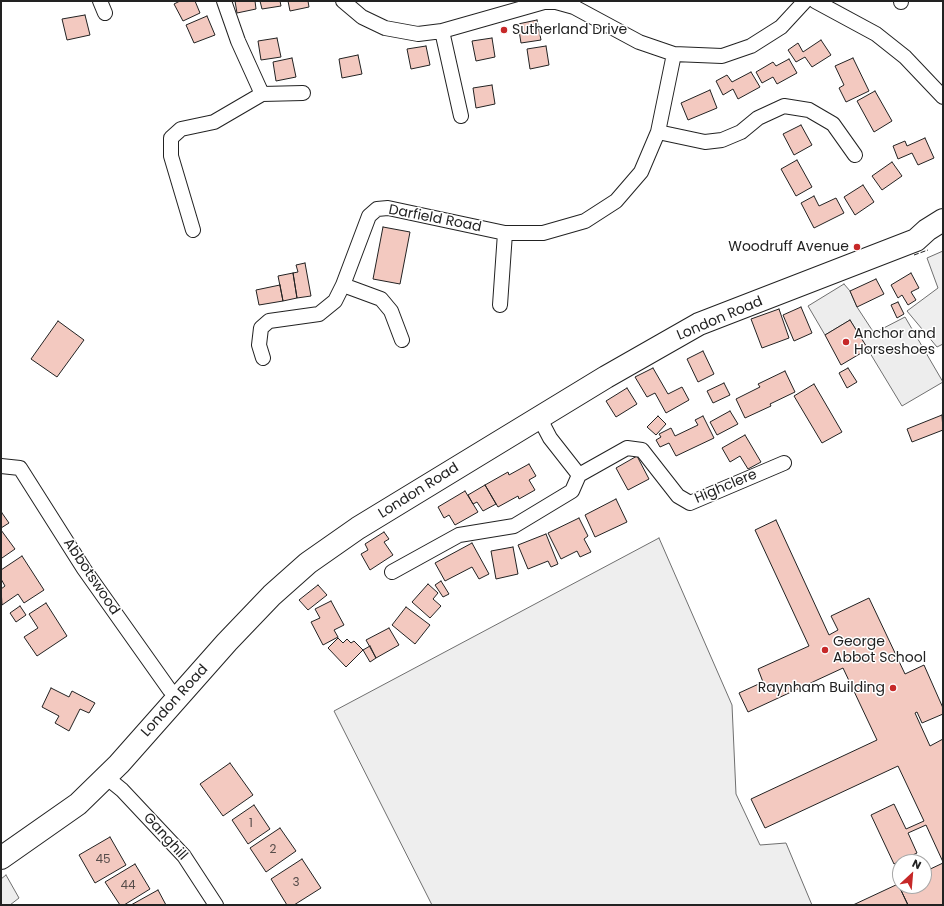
<!DOCTYPE html>
<style>
body{margin:0}
#map{position:relative;width:944px;height:906px;overflow:hidden;background:#fff;font-family:Poppins,sans-serif}
canvas{display:block}
.frame{position:absolute;inset:0;border:2px solid #222;pointer-events:none}
.north{position:absolute;left:892px;top:854px;width:40px;height:40px;box-sizing:border-box;background:#fff;border:1px solid #a7a7a7;border-radius:50%;rotate:26deg;font-size:11px;font-weight:700;line-height:16px;text-align:center;color:#222}
.north::after{content:'';display:block;margin:auto;width:14px;height:18px;background:#c62828;clip-path:polygon(50% 0,100% 100%,50% 72%,0 100%)}
</style>
<div id="map">
<canvas width="944" height="906"></canvas>
<div class="frame"></div>
<div class="north">N</div>
</div>
<script>
const ctx = document.querySelector('canvas').getContext('2d');
ctx.lineJoin = 'round';
function paint(path, color) {
  ctx.fillStyle = color;
  ctx.fill(path, 'evenodd');
}
function shape(rows) {
  const path = new Path2D();
  for (const r of rows) {
    path.moveTo(r[0], r[1]);
    for (let i = 2; i < r.length; i += 2) path.lineTo(r[i], r[i + 1]);
  }
  return path;
}
function strokePath(path, color, width, dash) {
  ctx.strokeStyle = color;
  ctx.lineWidth = width;
  ctx.lineCap = dash ? 'butt' : 'round';
  ctx.setLineDash(dash || []);
  ctx.stroke(path);
}
function label(font, color, halo, rows, align = 'center') {
  ctx.font = font + ' Poppins,sans-serif';
  ctx.lineWidth = 3;
  ctx.setLineDash([]);
  ctx.textBaseline = 'middle';
  ctx.strokeStyle = halo;
  ctx.fillStyle = color;
  for (const [text, x, y, turn = 0] of rows) {
    ctx.save();
    ctx.translate(x, y);
    ctx.rotate((+turn || 0) * Math.PI / 180);
    ctx.textAlign = isNaN(turn) ? turn : align;
    if (halo) ctx.strokeText(text, 0, 0);
    ctx.fillText(text, 0, 0);
    ctx.restore();
  }
}
const green = shape([
 [943,251,943,344,937,347,907,311,938,288,927,258,943,251],
 [659,538,732,705,736,794,760,845,786,843,812,905,432,905,334,711,659,538],
 [6,875,19,898,10,905,1,905,1,879,6,875]
]);
const parking = shape([
 [844,284,850,291,857,307,874,333,905,317,943,382,902,406,850,320,825,335,808,306,844,284]
]);
const building = shape([
 [180,1,195,1,200,13,183,21,174,4,180,1],
 [235,1,255,1,256,9,237,13,235,1],
 [260,1,280,1,281,6,262,9,260,1],
 [288,1,308,1,309,7,290,11,288,1],
 [85,15,90,35,67,40,62,19,85,15],
 [207,16,215,35,194,43,186,25,207,16],
 [537,20,541,40,521,43,518,24,537,20],
 [277,38,281,57,261,60,258,41,277,38],
 [492,38,495,57,476,61,472,41,492,38],
 [821,40,831,55,812,67,805,57,796,62,788,50,798,43,803,52,821,40],
 [426,46,430,65,411,69,407,49,426,46],
 [546,46,549,65,530,69,527,49,546,46],
 [358,55,362,74,342,78,339,59,358,55],
 [292,58,296,77,276,81,273,62,292,58],
 [853,58,869,91,846,102,839,88,844,85,835,66,853,58],
 [789,59,797,73,777,84,773,77,762,83,756,72,773,62,776,66,789,59],
 [751,72,760,87,738,99,733,89,723,95,716,81,727,75,732,82,751,72],
 [492,85,495,104,476,108,473,88,492,85],
 [710,90,717,108,688,120,681,103,710,90],
 [875,91,892,121,874,132,857,101,875,91],
 [801,125,812,145,794,155,783,134,801,125],
 [925,138,934,158,918,165,912,153,898,159,893,146,905,141,907,146,925,138],
 [797,160,812,187,796,196,781,169,797,160],
 [892,162,902,176,882,190,872,176,892,162],
 [863,185,874,202,855,215,844,197,863,185],
 [814,196,819,206,836,198,844,213,814,228,801,203,814,196],
 [383,227,410,232,400,284,373,279,383,227],
 [305,263,311,296,297,298,293,273,298,272,296,265,305,263],
 [293,273,297,298,283,301,278,276,293,273],
 [911,273,919,288,911,292,916,300,908,305,902,295,898,298,891,285,911,273],
 [876,279,884,294,857,307,850,291,876,279],
 [280,285,283,301,259,305,256,290,280,285],
 [898,302,904,314,897,318,891,305,898,302],
 [801,307,812,333,794,341,783,315,801,307],
 [779,309,789,338,762,348,751,319,779,309],
 [850,320,868,349,841,365,825,335,850,320],
 [58,321,84,340,57,377,31,359,58,321],
 [703,351,714,374,698,382,687,359,703,351],
 [653,368,668,394,682,387,689,400,666,413,655,393,647,397,635,377,653,368],
 [848,368,857,382,847,388,839,373,848,368],
 [785,371,795,392,770,404,771,406,745,418,736,399,760,387,758,384,785,371],
 [724,383,730,395,713,403,707,391,724,383],
 [814,384,842,432,822,443,794,396,814,384],
 [627,388,637,404,616,417,606,401,627,388],
 [730,411,738,424,717,435,710,422,730,411],
 [942,415,943,430,912,442,907,429,942,415],
 [658,416,666,424,656,435,647,427,658,416],
 [703,416,714,438,676,456,669,443,660,447,656,440,661,437,659,434,671,428,675,436,698,425,695,420,703,416],
 [745,435,761,462,748,469,740,456,730,462,722,448,745,435],
 [637,456,649,479,628,490,616,468,637,456],
 [529,464,536,476,529,480,535,490,519,499,518,496,498,507,485,485,508,472,509,475,529,464],
 [485,485,496,504,483,511,477,502,473,504,468,495,485,485],
 [465,491,478,512,455,525,449,515,444,518,438,507,465,491],
 [616,499,627,522,595,537,585,515,616,499],
 [2,513,9,523,1,528,1,514,2,513],
 [579,518,588,536,584,539,591,552,580,557,577,551,561,559,548,533,579,518],
 [776,520,829,635,838,630,831,616,869,598,905,674,924,665,943,708,943,714,922,723,917,712,915,713,930,746,943,739,943,862,926,825,908,833,917,853,894,864,871,815,894,804,906,829,924,821,898,766,765,828,751,799,877,740,843,668,748,712,739,693,763,682,758,669,809,646,755,530,776,520],
 [1,530,15,549,2,558,1,557,1,530],
 [384,532,389,539,384,542,393,555,370,570,361,554,368,550,365,544,384,532],
 [546,534,558,564,551,567,548,561,528,569,518,545,546,534],
 [472,543,489,574,479,579,472,567,445,581,435,563,472,543],
 [513,547,518,574,496,579,491,551,513,547],
 [22,556,44,590,24,603,18,594,2,605,1,589,5,586,1,579,1,570,22,556],
 [441,581,449,594,443,597,435,585,441,581],
 [428,584,438,593,433,599,441,606,430,618,412,602,428,584],
 [318,585,327,595,308,610,299,600,318,585],
 [331,601,344,625,334,630,338,637,323,645,311,622,320,618,315,609,331,601],
 [46,603,67,636,37,656,24,637,38,628,29,614,46,603],
 [20,606,26,615,16,622,10,613,20,606],
 [406,607,430,625,415,644,392,625,406,607],
 [389,628,399,645,376,658,366,640,389,628],
 [338,638,343,643,347,639,351,643,354,641,363,650,346,667,328,648,338,638],
 [370,646,376,658,370,662,363,650,370,646],
 [51,688,69,697,72,691,95,703,89,713,80,709,69,731,55,723,59,716,42,707,51,688],
 [230,763,253,795,223,816,200,784,230,763],
 [254,805,270,829,248,844,232,820,254,805],
 [280,828,296,851,266,872,250,848,280,828],
 [110,837,126,865,95,883,79,855,110,837],
 [302,859,321,888,294,905,287,905,271,879,302,859],
 [943,863,943,905,908,905,898,884,900,883,900,886,924,886,924,872,943,863],
 [135,864,150,889,124,905,120,905,105,882,135,864],
 [898,884,908,905,853,905,898,884],
 [158,890,166,905,131,905,158,890]
]);
const street = shape([
 [100,1,105,13],
 [224,1,238,41,262,94],
 [343,1,362,17,385,28,418,34,442,31,544,2,556,2,574,7,639,42,674,54,722,56,751,46,781,27,805,1],
 [815,1,876,34,905,57,943,97],
 [901,2,901,1],
 [442,31,461,116],
 [658,132,705,142,722,140,741,132,758,118,784,106,809,110,833,124,855,155],
 [193,230,171,156,171,138,181,129,214,122,262,94,303,93],
 [343,285,381,299,391,311,402,340],
 [500,305,505,233],
 [263,358,259,345,261,328,269,321,319,314,335,301,343,285,369,216,377,209,388,208,505,233,543,233,585,221,616,201,641,172,658,132,674,54],
 [539,417,550,438,579,475,627,448,642,450,678,496,690,503,784,463],
 [1,466,20,468,84,569,169,689,178,698],
 [392,572,459,535,514,526,572,491,579,475],
 [106,777,122,790,184,856,216,905]
]);
const primary = shape([
 [1,858,78,804,119,764,227,642,272,595,308,563,358,528,606,377,699,324,916,240,927,230,943,220]
]);
const fence = shape([
 [914,255,928,250]
]);
const markers = [
 [504,30,4,"#c62828"],
 [857,247,4,"#c62828"],
 [846,342,4,"#c62828"],
 [825,650,4,"#c62828"],
 [893,688,4,"#c62828"]
];
const numberNames = [
 ["1",251,824],
 ["2",273,850],
 ["45",103,860],
 ["3",296,883],
 ["44",128,886]
];
const poiNames = [
 ["Sutherland Drive",512,30],
 ["Woodruff Avenue",849,247,"right"],
 ["Anchor and",854,334],
 ["Horseshoes",854,350],
 ["George",833,642],
 ["Abbot School",833,658],
 ["Raynham Building",885,688,"right"]
];
const streetNames = [
 ["Darfield Road",435,219,11],
 ["London Road",720,319,-23],
 ["Highclere",726,487,-23],
 ["London Road",419,491,-32],
 ["Abbotswood",91,577,56],
 ["London Road",175,701,-48],
 ["Ganghill",165,837,48]
];
paint(green, '#eee');
strokePath(green, '#6f6f6f', 1);
paint(parking, '#ededed');
strokePath(parking, '#6f6f6f', 1);
paint(building, '#f3c9c0');
strokePath(building, '#222', 1);
strokePath(street, '#222', 16);
strokePath(primary, '#222', 24);
strokePath(street, '#fff', 14);
strokePath(primary, '#fff', 22);
strokePath(fence, '#222', 1, [5, 2]);
for (const [x, y, r, color] of markers) {
  const dot = new Path2D();
  dot.arc(x, y, r, 0, 2 * Math.PI);
  ctx.fillStyle = color;
  ctx.fill(dot);
  strokePath(dot, '#fff', 1.5);
}
label('12px', '#564c4a', null, numberNames);
label('14px', '#222', '#fff', poiNames, 'left');
label('14px', '#222', '#fff', streetNames);
</script>
